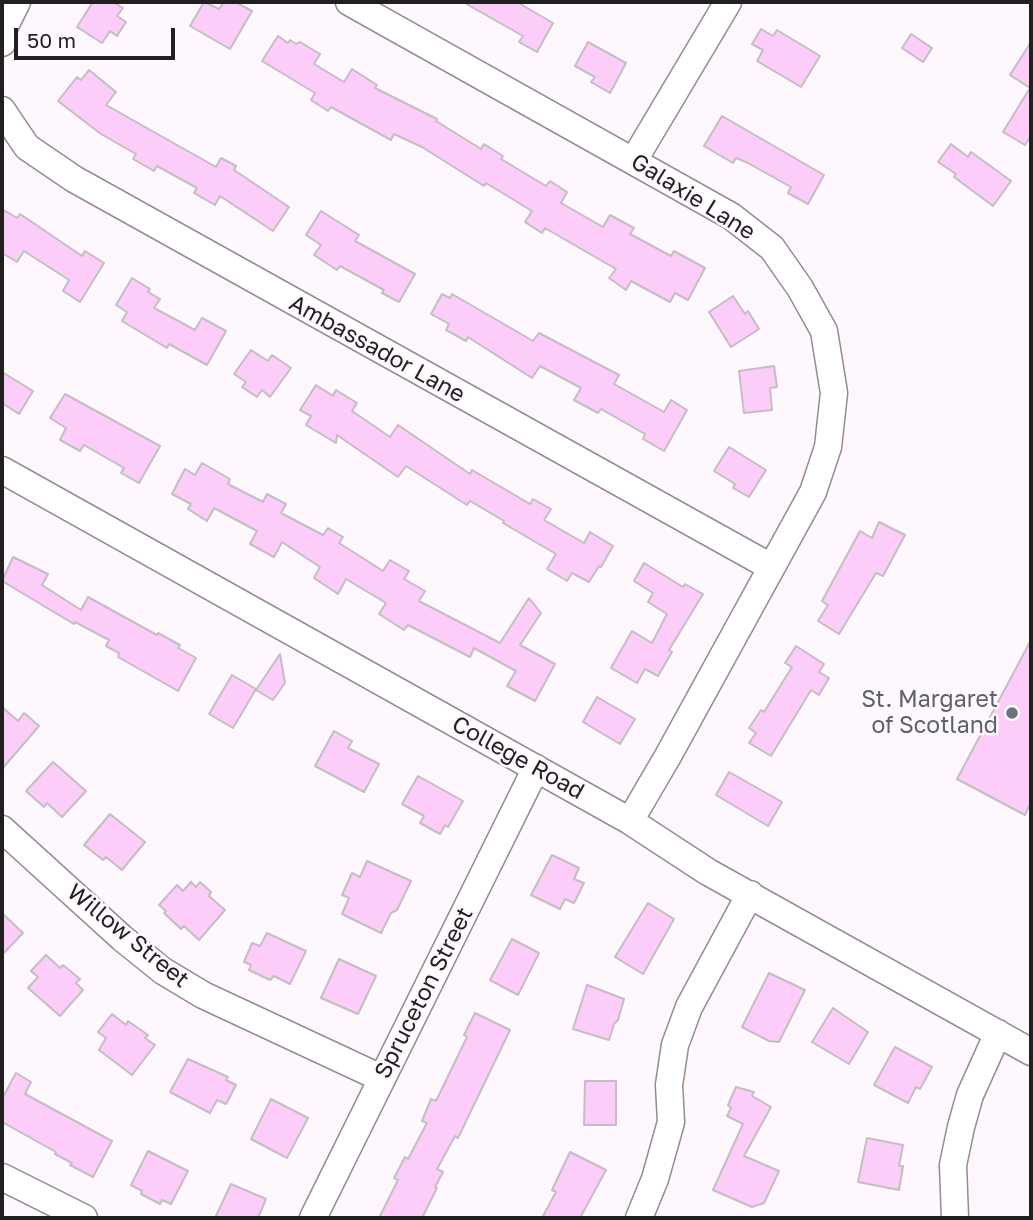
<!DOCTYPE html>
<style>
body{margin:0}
#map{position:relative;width:1033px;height:1220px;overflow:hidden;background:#fef7fd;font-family:"Golos Text",sans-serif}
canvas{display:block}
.frame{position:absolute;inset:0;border:4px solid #221f21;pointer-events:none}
.scale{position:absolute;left:14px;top:28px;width:161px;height:32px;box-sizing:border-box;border:4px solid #221f21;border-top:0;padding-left:9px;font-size:21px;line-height:24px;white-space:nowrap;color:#221f21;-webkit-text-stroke:5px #fef7fd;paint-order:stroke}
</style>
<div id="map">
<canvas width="1033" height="1220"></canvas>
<div class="frame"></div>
<div class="scale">50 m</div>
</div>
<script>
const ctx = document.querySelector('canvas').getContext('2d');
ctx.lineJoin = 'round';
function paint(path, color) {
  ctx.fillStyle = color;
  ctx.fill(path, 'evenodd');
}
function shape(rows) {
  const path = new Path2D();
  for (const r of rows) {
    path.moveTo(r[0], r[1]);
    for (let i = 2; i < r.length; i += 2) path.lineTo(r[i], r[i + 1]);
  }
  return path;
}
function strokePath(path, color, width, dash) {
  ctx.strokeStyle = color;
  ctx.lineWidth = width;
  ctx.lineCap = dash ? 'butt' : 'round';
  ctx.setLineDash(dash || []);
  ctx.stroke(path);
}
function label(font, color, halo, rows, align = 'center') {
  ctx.font = font + ' "Golos Text",sans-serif';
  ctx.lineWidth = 5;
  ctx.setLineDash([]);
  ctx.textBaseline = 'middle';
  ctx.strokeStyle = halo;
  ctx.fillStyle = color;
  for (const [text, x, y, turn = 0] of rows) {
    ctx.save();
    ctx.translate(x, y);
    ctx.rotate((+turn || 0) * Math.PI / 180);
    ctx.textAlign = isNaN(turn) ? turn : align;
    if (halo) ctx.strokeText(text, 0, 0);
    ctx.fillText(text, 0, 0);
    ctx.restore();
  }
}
const building = shape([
 [93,2,113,2,123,8,117,16,126,22,117,36,110,31,102,43,77,27,93,2],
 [204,2,219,9,224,2,235,2,252,11,230,49,190,26,204,2],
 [463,2,517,2,553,23,537,52,519,42,523,36,463,2],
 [761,29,773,36,777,30,820,56,801,87,757,61,763,50,752,44,761,29],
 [911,34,932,48,923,62,902,48,911,34],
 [278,36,288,43,290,40,296,44,300,42,320,54,314,64,344,82,352,69,377,85,375,88,437,119,436,121,481,149,484,144,503,156,501,159,546,186,550,181,567,192,561,203,603,227,610,215,634,228,630,234,671,256,674,251,705,268,688,300,675,293,670,302,631,281,626,290,609,278,616,269,545,228,542,233,525,222,532,211,486,183,484,186,422,147,394,134,391,140,331,107,328,111,311,100,315,93,262,61,278,36],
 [588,42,626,63,610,93,591,82,595,77,575,66,588,42],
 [1031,42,1031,136,1025,145,1003,132,1030,88,1010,75,1031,42],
 [89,70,116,92,106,105,216,167,221,158,236,166,234,170,289,207,273,231,220,196,215,205,194,193,197,188,157,166,154,171,133,159,136,154,101,134,58,101,77,77,81,80,89,70],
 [722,116,824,175,808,204,788,193,791,187,746,162,736,158,733,163,704,146,722,116],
 [951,144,968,157,971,152,1011,181,993,206,954,177,956,174,938,162,951,144],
 [2,209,17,218,20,214,82,256,85,251,104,263,80,302,63,291,69,280,24,251,17,262,2,253,2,209],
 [321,211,359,235,355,241,415,274,399,302,382,293,384,290,340,266,337,270,314,255,321,245,306,235,321,211],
 [132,278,150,289,148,292,160,299,154,308,195,330,202,318,226,331,207,365,169,344,167,348,122,321,127,312,116,305,132,278],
 [442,294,450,298,452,294,533,341,539,333,619,375,614,384,664,412,671,400,687,410,664,451,643,439,645,434,601,409,598,413,574,400,581,388,540,366,532,378,468,337,466,341,446,330,449,324,431,314,442,294],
 [733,296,745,314,748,311,759,329,731,347,709,312,733,296],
 [251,350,268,361,272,355,291,368,270,397,262,390,257,397,242,387,246,382,234,374,251,350],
 [774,366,777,387,770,388,772,410,744,413,739,371,774,366],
 [2,372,33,391,19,414,2,403,2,372],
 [316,385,333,396,336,390,357,403,352,411,390,437,398,425,470,474,472,470,530,504,533,499,551,509,544,520,584,543,590,532,613,546,601,567,599,566,589,582,572,573,567,581,547,569,556,554,503,523,504,521,470,501,467,505,406,466,398,477,337,435,336,443,306,425,311,416,300,410,316,385],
 [65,394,160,446,139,483,121,473,124,468,84,445,80,451,60,440,66,428,50,418,65,394],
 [729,447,766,470,749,497,733,488,735,484,714,471,729,447],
 [202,463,230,479,228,484,263,502,267,494,286,504,281,513,323,535,328,528,343,537,339,543,383,571,390,560,409,571,404,579,425,591,419,601,500,643,529,598,541,613,520,645,555,664,535,701,507,686,516,671,474,648,470,657,408,625,404,630,379,614,386,603,346,579,338,594,314,578,320,567,282,542,274,557,250,544,257,531,214,508,207,521,188,509,191,504,172,494,185,469,195,475,202,463],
 [879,522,905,535,883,576,876,573,839,634,818,621,828,605,822,601,860,531,872,538,879,522],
 [13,557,48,574,42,585,81,610,88,597,157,635,158,633,180,645,178,648,196,658,178,691,118,657,119,653,106,646,109,640,75,622,74,624,2,581,13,557],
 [644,563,683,587,685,584,703,594,669,650,672,652,658,676,645,669,637,683,611,668,632,631,652,643,667,614,648,602,653,593,634,581,644,563],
 [1031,640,1031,802,1025,815,957,779,1031,640],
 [796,646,824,664,819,672,829,678,819,695,811,690,771,756,749,743,756,733,749,728,761,710,764,712,792,667,785,663,796,646],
 [280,654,285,683,273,700,256,690,280,654],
 [232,675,256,689,233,728,209,714,232,675],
 [597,697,635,719,620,744,583,722,597,697],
 [2,707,18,721,24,713,39,726,2,769,2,707],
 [334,731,352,741,348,748,379,764,364,792,315,766,334,731],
 [53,762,86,791,62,817,47,803,44,807,26,791,53,762],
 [729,772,782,802,768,826,716,795,729,772],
 [418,776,463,801,448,827,445,825,440,834,420,823,424,816,402,804,418,776],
 [110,814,145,842,122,870,106,857,103,860,84,845,110,814],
 [552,855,579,868,574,879,584,883,574,903,565,899,560,909,531,895,552,855],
 [367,861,411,881,397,910,391,913,381,933,342,914,349,898,342,895,352,873,360,877,367,861],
 [191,882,196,887,200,882,211,892,209,896,225,910,199,940,184,926,181,929,164,913,166,911,159,905,177,885,183,891,191,882],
 [648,903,674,919,643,974,615,957,648,903],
 [2,913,23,933,2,955,2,913],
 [267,933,306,951,290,984,274,976,270,980,249,970,251,965,244,962,252,943,260,946,267,933],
 [512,939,539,953,518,995,490,980,512,939],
 [46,955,60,968,63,965,80,979,76,983,83,990,60,1016,28,988,38,977,31,971,46,955],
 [339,959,376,976,358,1014,321,998,339,959],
 [769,973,805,990,779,1042,769,1041,742,1027,769,973],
 [587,985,624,999,618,1020,614,1024,609,1040,573,1029,587,985],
 [833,1008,868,1032,849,1064,812,1042,833,1008],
 [475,1013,510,1030,458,1138,455,1136,437,1169,443,1172,435,1187,437,1188,422,1218,379,1218,398,1180,394,1178,405,1157,408,1159,427,1123,422,1121,431,1099,436,1101,467,1037,464,1035,475,1013],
 [112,1014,126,1025,128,1021,148,1035,145,1038,155,1045,132,1075,99,1050,106,1038,98,1032,112,1014],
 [895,1047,932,1067,920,1089,916,1087,908,1103,874,1085,895,1047],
 [188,1059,228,1077,226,1080,236,1085,226,1104,217,1100,210,1113,170,1092,188,1059],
 [16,1073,31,1082,25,1094,112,1141,93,1177,70,1165,72,1163,55,1154,56,1152,2,1122,2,1099,16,1073],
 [585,1081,616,1081,616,1125,584,1125,585,1081],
 [736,1087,754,1092,752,1096,771,1107,744,1156,779,1171,764,1203,752,1207,713,1190,743,1124,727,1116,731,1108,728,1105,736,1087],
 [271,1099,308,1118,287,1158,251,1139,271,1099],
 [867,1138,903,1145,899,1166,903,1166,899,1190,858,1182,867,1138],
 [148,1151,188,1171,171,1204,162,1200,160,1204,141,1194,142,1191,131,1185,148,1151],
 [570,1152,606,1170,580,1218,542,1218,556,1192,552,1190,570,1152],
 [231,1184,266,1199,258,1218,215,1218,231,1184]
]);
const minor = shape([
 [349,2,731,216,772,248,800,288,824,331,834,393,828,447,813,492,668,756,630,821],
 [2,43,4,28,17,2],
 [2,110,27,147,74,179,771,567],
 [634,160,728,2],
 [2,470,630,821,708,872,1031,1052],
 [2,829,122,938,163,971,203,995,381,1078],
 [2,1177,84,1218],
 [313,1218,536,768],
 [639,1218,655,1179,671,1122,669,1085,675,1045,689,1007,750,894],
 [955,1218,953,1165,961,1127,970,1095,998,1033]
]);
const markers = [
 [1012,713,7,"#6b7280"]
];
const streetNames = [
 ["Galaxie Lane",693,197,32],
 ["Ambassador Lane",377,349,29],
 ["College Road",518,758,29],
 ["Willow Street",128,936,39],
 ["Spruceton Street",424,993,-63]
];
const worshipNames = [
 ["St. Margaret",998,700],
 ["of Scotland",998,726]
];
paint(building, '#fccdf9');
strokePath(building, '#c4bec4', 2);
strokePath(minor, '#938d92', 29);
strokePath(minor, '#fff', 26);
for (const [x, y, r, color] of markers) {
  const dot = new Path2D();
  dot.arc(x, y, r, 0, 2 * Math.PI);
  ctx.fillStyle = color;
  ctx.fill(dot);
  strokePath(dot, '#fef7fd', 2.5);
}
label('23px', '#221f21', '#fef7fd', streetNames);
label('23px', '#5b616d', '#fef7fd', worshipNames, 'right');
</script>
